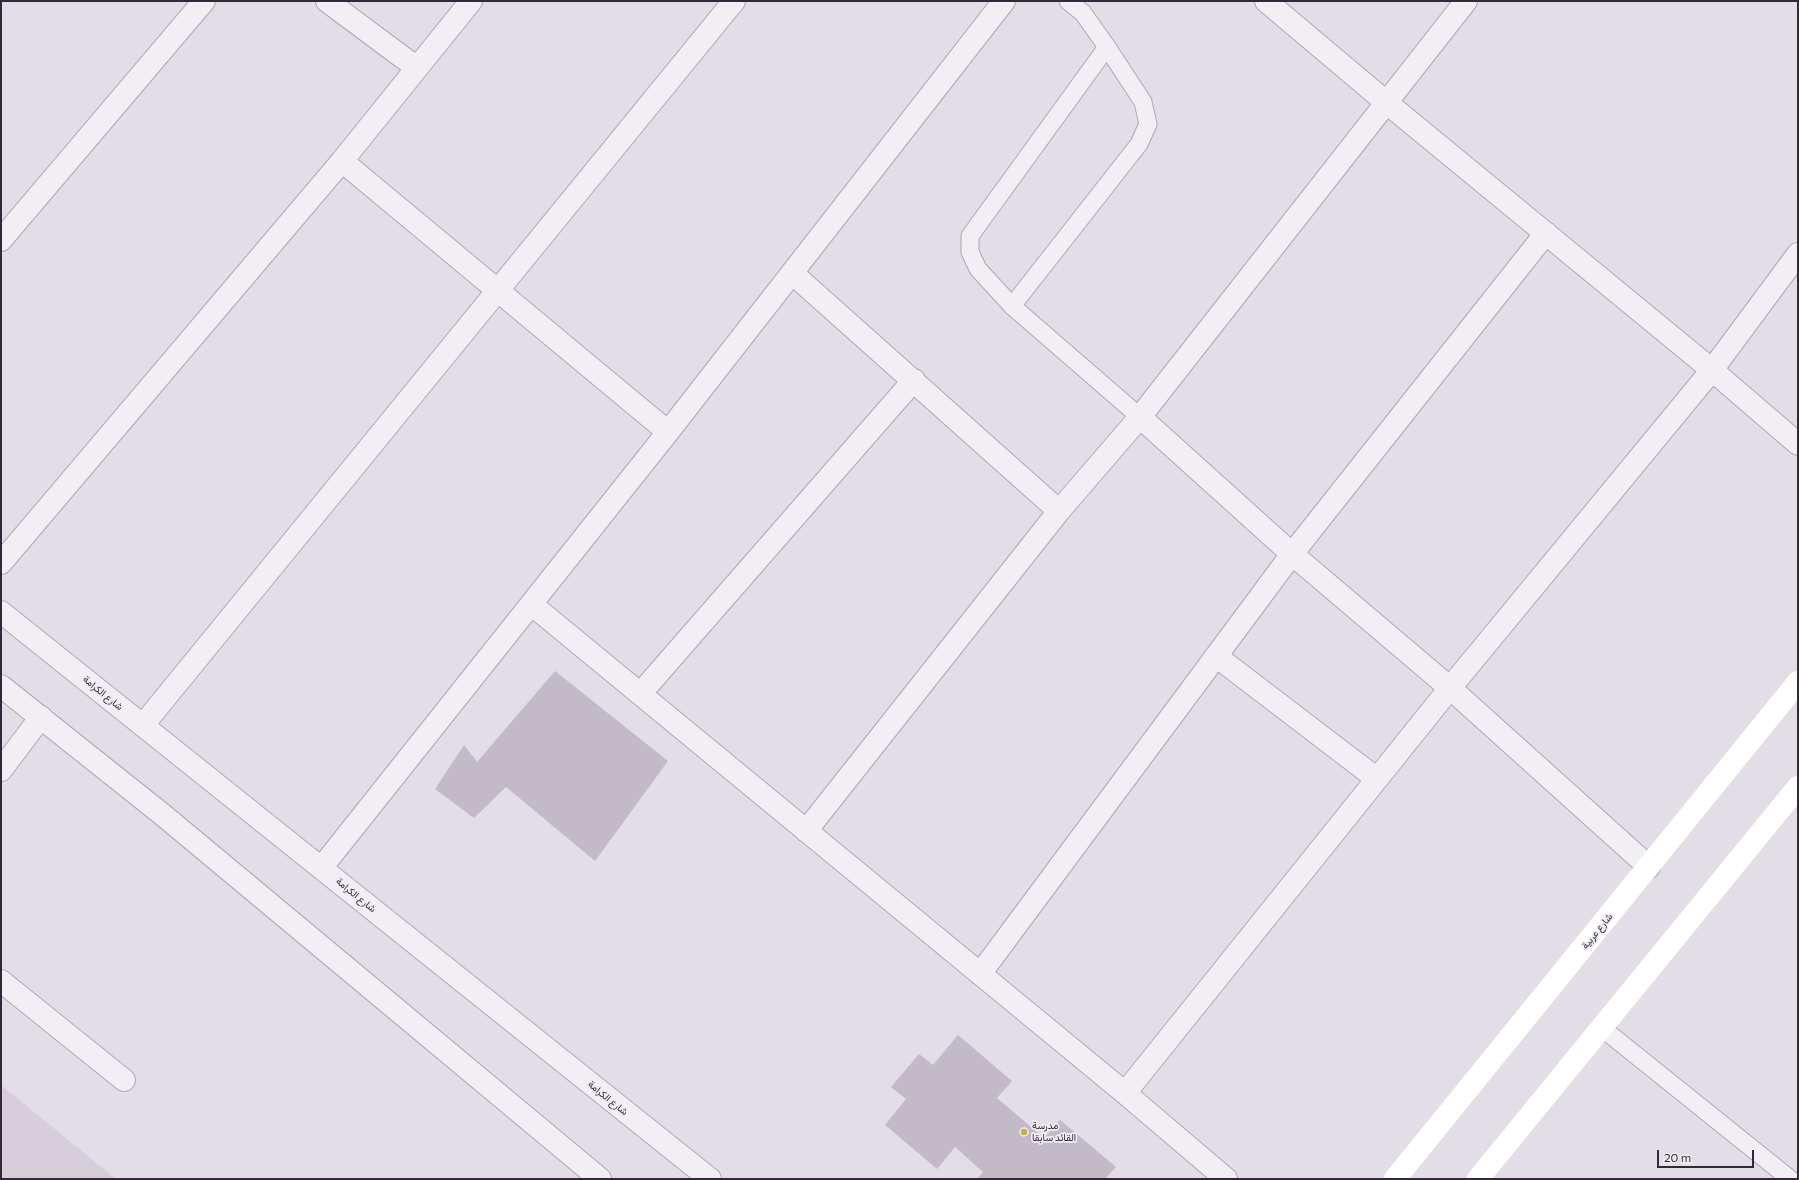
<!DOCTYPE html>
<meta charset="utf-8">
<style>
body{margin:0}
#map{position:relative;width:1799px;height:1180px;overflow:hidden;background:#e2dde6;font-family:Commissioner,sans-serif}
canvas{display:block}
.frame{position:absolute;inset:0;border:2px solid #34273b;pointer-events:none}
.scale{position:absolute;left:1657px;top:1150px;width:97px;height:18px;box-sizing:border-box;border:2px solid #34273b;border-top:0;padding-left:5px;font-size:12px;line-height:14px;white-space:nowrap;color:#34273b;-webkit-text-stroke:3px #f0ecf4;paint-order:stroke}
</style>
<div id="map">
<canvas width="1799" height="1180"></canvas>
<div class="frame"></div>
<div class="scale">20 m</div>
</div>
<script>
const ctx = document.querySelector('canvas').getContext('2d');
ctx.lineJoin = 'round';
function paint(path, color) {
  ctx.fillStyle = color;
  ctx.fill(path, 'evenodd');
}
function shape(rows) {
  const path = new Path2D();
  for (const r of rows) {
    path.moveTo(r[0], r[1]);
    for (let i = 2; i < r.length; i += 2) path.lineTo(r[i], r[i + 1]);
  }
  return path;
}
function strokePath(path, color, width, dash) {
  ctx.strokeStyle = color;
  ctx.lineWidth = width;
  ctx.lineCap = dash ? 'butt' : 'round';
  ctx.setLineDash(dash || []);
  ctx.stroke(path);
}
function label(font, color, halo, rows, align = 'center') {
  ctx.font = font + ' Commissioner,Vazirmatn,sans-serif';
  ctx.lineWidth = 3.5;
  ctx.setLineDash([]);
  ctx.textBaseline = 'middle';
  ctx.strokeStyle = halo;
  ctx.fillStyle = color;
  for (const [text, x, y, turn = 0] of rows) {
    ctx.save();
    ctx.translate(x, y);
    ctx.rotate((+turn || 0) * Math.PI / 180);
    ctx.textAlign = isNaN(turn) ? turn : align;
    if (halo) ctx.strokeText(text, 0, 0);
    ctx.fillText(text, 0, 0);
    ctx.restore();
  }
}
const built = shape([
 [1,1085,116,1179,1,1179]
]);
const building = shape([
 [555,671,668,761,595,861,506,787,474,818,435,789,464,745,477,762],
 [958,1035,1012,1081,997,1098,1044,1138,1060,1120,1116,1167,1105,1179,977,1179,983,1172,955,1147,937,1169,885,1125,906,1099,891,1087,919,1054,933,1065]
]);
const service = shape([
 [1068,1,1083,13,1107,47,970,236,970,252,978,269,1012,306,1140,417],
 [1012,306,1139,144,1148,124,1143,102,1107,47],
 [1602,1028,1790,1179]
]);
const minor = shape([
 [327,1,417,68],
 [1266,1,1387,103,1712,370,1798,444],
 [342,161,668,432],
 [1,240,204,1],
 [792,273,1059,511],
 [1140,417,1292,554,1450,688,1649,867],
 [1,563,342,161,471,1],
 [531,604,1125,1093,1226,1179],
 [1216,656,1377,779],
 [640,694,914,380],
 [143,725,734,1],
 [1,770,41,717],
 [806,831,1059,511,1140,417,1466,1],
 [322,867,668,432,1004,1],
 [980,974,1292,554,1546,233],
 [1,981,124,1080],
 [1125,1093,1450,688,1712,370,1798,254]
]);
const tertiary = shape([
 [1,612,710,1179],
 [1,686,163,815,600,1179]
]);
const secondary = shape([
 [1395,1179,1798,682],
 [1478,1179,1798,787]
]);
const markers = [
 [1024,1132,4,"#c6b046"]
];
const streetNames = [
 ["شارع الكرامة",103,693,39],
 ["شارع الكرامة",356,895,39],
 ["شارع عربية",1597,931,-51],
 ["شارع الكرامة",608,1098,39]
];
const poiNames = [
 ["مدرسة",1032,1126],
 ["القائد سابقا",1032,1138]
];
paint(built, '#d6cfdb');
paint(building, '#c3bac8');
strokePath(service, '#aea6b3', 19);
strokePath(minor, '#aea6b3', 24);
strokePath(tertiary, '#aea6b3', 24);
strokePath(service, '#f2eff4', 17);
strokePath(minor, '#f2eff4', 22);
strokePath(tertiary, '#f2eff4', 22);
strokePath(secondary, '#fff', 22);
for (const [x, y, r, color] of markers) {
  const dot = new Path2D();
  dot.arc(x, y, r, 0, 2 * Math.PI);
  ctx.fillStyle = color;
  ctx.fill(dot);
  strokePath(dot, '#f0ecf4', 1.5);
}
label('10px', '#34273b', '#f0ecf4', streetNames);
label('10px', '#34273b', '#f0ecf4', poiNames, 'left');
</script>
